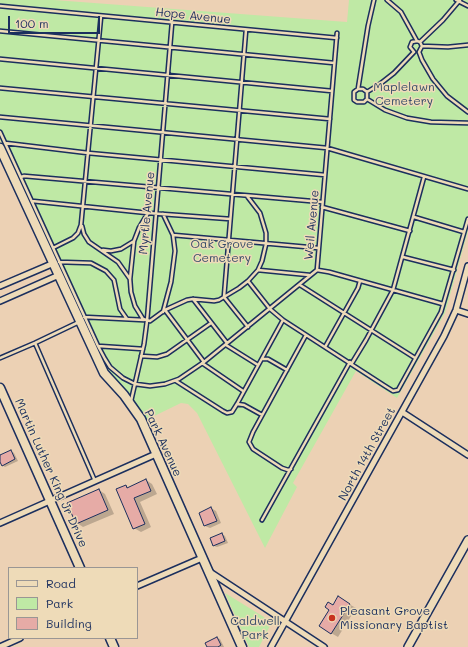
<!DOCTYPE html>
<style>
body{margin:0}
#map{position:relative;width:468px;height:647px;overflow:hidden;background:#ecd1b4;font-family:Mali,sans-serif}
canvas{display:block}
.legend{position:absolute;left:8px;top:567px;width:130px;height:72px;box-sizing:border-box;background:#eedbb8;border:1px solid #9a9694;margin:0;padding:5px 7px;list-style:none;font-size:12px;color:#1b2f5e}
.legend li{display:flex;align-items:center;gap:8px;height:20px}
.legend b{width:20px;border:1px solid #9a9694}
.scale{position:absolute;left:8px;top:16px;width:92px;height:18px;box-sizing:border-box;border:2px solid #1b2f5e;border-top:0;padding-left:5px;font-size:12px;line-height:14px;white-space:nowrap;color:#1b2f5e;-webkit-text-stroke:3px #eedbb8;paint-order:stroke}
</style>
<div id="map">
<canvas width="468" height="647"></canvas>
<ul class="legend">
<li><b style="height:5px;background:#eedbb8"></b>Road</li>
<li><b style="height:11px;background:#bfe9a5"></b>Park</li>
<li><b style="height:11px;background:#e6aba6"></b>Building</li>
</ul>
<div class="scale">100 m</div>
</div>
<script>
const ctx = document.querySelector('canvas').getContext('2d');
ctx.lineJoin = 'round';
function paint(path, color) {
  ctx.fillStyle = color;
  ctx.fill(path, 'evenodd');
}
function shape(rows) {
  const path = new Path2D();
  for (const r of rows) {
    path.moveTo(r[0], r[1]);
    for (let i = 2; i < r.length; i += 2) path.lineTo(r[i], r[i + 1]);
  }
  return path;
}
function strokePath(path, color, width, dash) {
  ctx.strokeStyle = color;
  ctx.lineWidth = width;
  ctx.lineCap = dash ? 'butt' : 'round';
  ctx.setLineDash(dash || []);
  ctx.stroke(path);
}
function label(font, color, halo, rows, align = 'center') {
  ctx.font = font + ' Mali,sans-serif';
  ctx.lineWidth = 3;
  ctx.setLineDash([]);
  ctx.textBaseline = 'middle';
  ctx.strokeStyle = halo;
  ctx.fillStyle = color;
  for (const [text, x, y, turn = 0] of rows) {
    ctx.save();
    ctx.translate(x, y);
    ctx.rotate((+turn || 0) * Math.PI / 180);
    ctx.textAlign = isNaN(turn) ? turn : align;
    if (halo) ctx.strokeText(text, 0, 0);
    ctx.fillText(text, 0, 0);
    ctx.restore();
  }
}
const green = shape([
 [0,0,54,0,347,22,349,0,468,0,468,231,445,313,397,398,356,371,293,483,297,487,265,548,197,413,188,404,181,403,146,420,129,393,116,381,100,358,0,140],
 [225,593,272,622,259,647,249,647]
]);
const shadow = shape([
 [11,451,14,453,18,461,5,467,2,465,0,457],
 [146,480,152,484,157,494,140,502,151,527,141,532,134,528,126,486,129,488],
 [99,490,105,494,114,514,83,527,77,523],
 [211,508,216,511,221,523,210,528,205,526,200,513],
 [222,534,225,536,228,543,217,547,214,546,211,539],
 [338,598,356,608,338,637,331,633,333,606],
 [217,638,220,639,224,647,208,647]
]);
const building = shape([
 [11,450,15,459,2,466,0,462,0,455,11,450],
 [146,479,151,491,134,498,145,524,133,529,116,489,126,485,127,488,146,479],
 [99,489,108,510,76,524,67,503,99,489],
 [211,507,217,521,204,526,199,513,211,507],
 [222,533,225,541,213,546,210,538,222,533],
 [338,596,350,604,331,634,319,626,329,610,325,607,328,602,333,605,338,596],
 [217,637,221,645,218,647,207,647,205,643,217,637]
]);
const lane = shape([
 [387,0,401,12,417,41,420,42,422,46,419,52,422,60,433,79,447,96,468,112],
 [456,0,468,6],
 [0,6,337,38],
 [0,31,334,63],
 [420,42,443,20,460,0],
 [422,46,448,47,468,45],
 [414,52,410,47,412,42,417,41],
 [0,59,332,91],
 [0,88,330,119],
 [358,89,368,26,374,0],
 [367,92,363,89,358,89,354,92,354,100,357,102,364,102,367,99,367,92,380,84,394,73,414,52],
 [367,99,385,110,407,118,431,122,468,123],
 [0,117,327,148,468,189],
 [0,132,98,346,105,359,110,367,123,378,135,384,150,386,165,384,179,379,204,362,317,270,337,33],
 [5,143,88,153,325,175],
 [21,177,24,176,322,202],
 [32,201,148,213,230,219],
 [322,207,410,231],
 [148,213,139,228,134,241,130,279,131,292,135,306,143,319,150,321,165,310,187,300,193,299,214,301,219,300,239,288,248,281,258,270,262,261,266,244,266,233,260,213,247,196],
 [414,217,464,232],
 [82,226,84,234,89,242,118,262,130,279],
 [173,235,318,248],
 [53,248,73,238,78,233,81,225,101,16],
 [103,250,111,251,121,249,134,241],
 [403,257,454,270],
 [59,262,91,263,106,271,114,280,120,309,127,319],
 [258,270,309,275],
 [317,270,329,272,443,304],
 [248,281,270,309,283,320,385,386,393,391,398,390,441,312,468,219],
 [300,285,415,358],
 [224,297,246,30],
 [224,297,248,327],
 [193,299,227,343],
 [165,310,204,362],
 [163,312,171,282,175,251,173,235,163,214],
 [84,317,144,320],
 [35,343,95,481],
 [226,345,258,365],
 [98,346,143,349],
 [325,347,358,288,360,281],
 [141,356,157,357,167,354,211,323],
 [0,358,35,343,79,322],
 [262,359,268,359,287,370],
 [202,363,243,391],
 [352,363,366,340,393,290,424,177],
 [176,381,223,411,227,413,232,412,237,404,283,320],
 [131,401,144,344,147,321,172,23],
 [237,404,244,405,262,415],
 [291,469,288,470,282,468,253,449,249,442,253,432,306,335],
 [262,520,350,362]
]);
const street = shape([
 [0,286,54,263],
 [0,301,59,275],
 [456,310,468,314],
 [402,412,468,455],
 [0,523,156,454],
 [210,572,324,647],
 [137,586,202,558],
 [0,647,20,638],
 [271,647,444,336,456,310,468,266]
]);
const secondary = shape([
 [408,647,468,540]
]);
const primary = shape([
 [0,148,104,373,124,395,141,419,242,647],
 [0,388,80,568],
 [110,638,114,647]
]);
const markers = [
 [332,618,4,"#c8321e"]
];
const streetNames = [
 ["Hope Avenue",193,16,6],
 ["Myrtle Avenue",147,213,-85],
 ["Weil Avenue",312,225,-85],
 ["Park Avenue",163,443,65],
 ["North 14th Street",367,454,-61],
 ["Martin Luther King Jr Drive",51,473,66]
];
const parkNames = [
 ["Maplelawn",404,87],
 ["Cemetery",404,101],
 ["Oak Grove",222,244],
 ["Cemetery",222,258],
 ["Caldwell",255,621],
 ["Park",255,635]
];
const poiNames = [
 ["Pleasant Grove",340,611],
 ["Missionary Baptist",340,625]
];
paint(green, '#bfe9a5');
paint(shadow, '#0003');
paint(building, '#e6aba6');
strokePath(building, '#1b2f5e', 1);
strokePath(lane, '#1b2f5e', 5.5);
strokePath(street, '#1b2f5e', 8);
strokePath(secondary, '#1b2f5e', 10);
strokePath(primary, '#1b2f5e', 11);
strokePath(lane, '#eedbb8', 2.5);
strokePath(street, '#eedbb8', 5);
strokePath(secondary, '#eedbb8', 7);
strokePath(primary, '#eedbb8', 8);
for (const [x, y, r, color] of markers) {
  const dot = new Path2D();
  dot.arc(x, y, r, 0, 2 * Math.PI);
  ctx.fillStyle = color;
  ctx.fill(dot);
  strokePath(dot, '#eedbb8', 1.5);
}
label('12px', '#1b2f5e', '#eedbb8', streetNames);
label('12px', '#344b69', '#eedbb8', parkNames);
label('12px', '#1b2f5e', '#eedbb8', poiNames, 'left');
</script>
